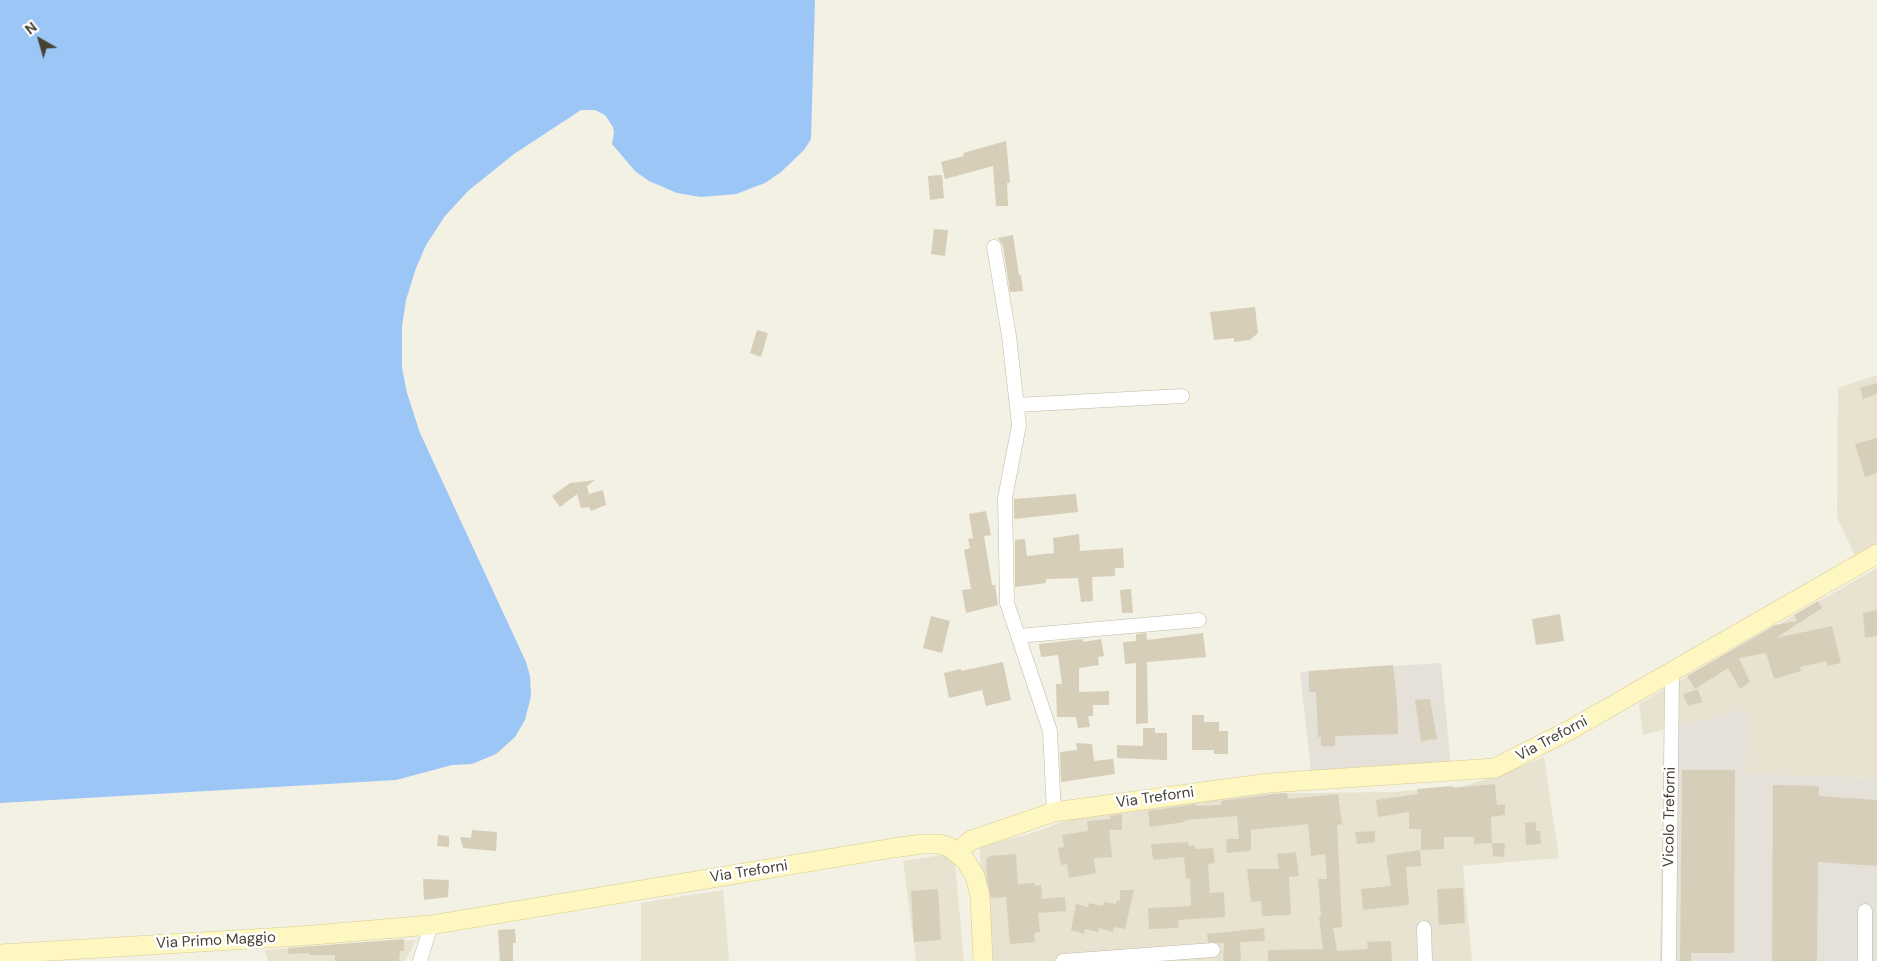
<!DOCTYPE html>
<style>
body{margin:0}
#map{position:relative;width:1877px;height:961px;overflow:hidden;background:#f3f0e4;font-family:"DM Sans",sans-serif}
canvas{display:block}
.north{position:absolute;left:15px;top:15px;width:50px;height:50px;-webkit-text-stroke:4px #fff;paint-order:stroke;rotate:322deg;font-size:14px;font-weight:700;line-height:20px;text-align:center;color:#464133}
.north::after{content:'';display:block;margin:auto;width:18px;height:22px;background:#464133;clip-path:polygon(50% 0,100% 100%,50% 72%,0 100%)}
</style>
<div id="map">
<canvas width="1877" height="961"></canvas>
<div class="north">N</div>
</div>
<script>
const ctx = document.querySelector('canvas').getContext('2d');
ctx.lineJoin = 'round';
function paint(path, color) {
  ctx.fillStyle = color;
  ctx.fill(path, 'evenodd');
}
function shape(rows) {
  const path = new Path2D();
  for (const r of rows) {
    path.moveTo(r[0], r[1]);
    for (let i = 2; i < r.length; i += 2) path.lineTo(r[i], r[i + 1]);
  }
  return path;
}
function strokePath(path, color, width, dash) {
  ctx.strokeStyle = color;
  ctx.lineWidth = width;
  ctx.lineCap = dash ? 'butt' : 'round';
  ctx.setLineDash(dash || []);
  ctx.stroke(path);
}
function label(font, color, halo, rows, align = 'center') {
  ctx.font = font + ' "DM Sans",sans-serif';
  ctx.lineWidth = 5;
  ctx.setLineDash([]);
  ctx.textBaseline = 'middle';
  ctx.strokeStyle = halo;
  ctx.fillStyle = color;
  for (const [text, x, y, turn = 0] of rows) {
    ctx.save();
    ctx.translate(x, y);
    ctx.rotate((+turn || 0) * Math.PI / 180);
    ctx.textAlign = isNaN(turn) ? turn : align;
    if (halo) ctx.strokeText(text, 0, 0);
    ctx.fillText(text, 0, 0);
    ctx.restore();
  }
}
const residential = shape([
 [1877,375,1877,543,1855,555,1837,518,1838,388],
 [1877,568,1877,778,1746,774,1747,709,1643,735,1639,704],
 [1544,757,1559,858,1463,866,1472,961,989,961,979,846,1029,834,1073,818,1235,794,1394,792,1463,786,1500,775],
 [954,853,964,961,916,961,903,861],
 [723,890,729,961,641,961,641,903],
 [416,940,405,961,268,961,265,950]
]);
const industrial = shape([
 [1441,663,1451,766,1311,771,1300,672],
 [1747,709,1746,774,1877,778,1877,961,1660,961,1664,730]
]);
const water = shape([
 [0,0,815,0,811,139,804,150,781,172,765,183,736,194,701,197,677,193,649,181,635,171,612,144,614,133,613,127,605,115,595,110,581,110,514,154,468,191,445,216,426,245,416,268,406,300,402,326,402,368,407,393,420,433,526,662,530,676,531,696,525,720,515,737,496,754,472,764,452,765,396,780,0,803]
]);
const building = shape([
 [1006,141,1010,183,1007,183,1008,206,996,206,993,166,945,179,941,162,964,156,963,153],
 [942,175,944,198,930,200,928,176],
 [934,229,948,230,945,256,931,254],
 [1013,235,1019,275,1021,275,1023,291,1010,292,1003,246,998,238],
 [1255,307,1258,333,1250,340,1234,342,1234,338,1214,340,1210,312],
 [757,330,768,333,761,357,750,353],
 [1877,383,1877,394,1863,399,1860,388],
 [1877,438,1877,473,1865,477,1855,444],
 [595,480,587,486,589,494,603,490,606,505,591,511,589,507,581,508,577,494,560,507,552,496,570,483],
 [1076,494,1078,512,1014,519,1014,499],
 [986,511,991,535,984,536,992,585,995,585,998,605,966,613,962,590,971,589,964,550,970,548,968,539,973,538,969,514],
 [1079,534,1080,551,1123,548,1124,568,1115,568,1115,576,1092,577,1093,601,1081,602,1078,578,1046,579,1046,583,1015,587,1015,540,1025,539,1027,556,1054,553,1053,538],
 [1131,589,1133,613,1122,613,1120,590],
 [1818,601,1822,608,1776,638,1832,626,1841,663,1827,666,1826,661,1800,667,1801,671,1774,679,1766,653,1739,658,1750,682,1740,689,1728,668,1695,689,1687,676,1775,625,1797,621,1794,615],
 [1877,610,1877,636,1865,638,1863,613],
 [1560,614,1564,641,1536,645,1532,619],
 [931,616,950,621,942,653,923,648],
 [1146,633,1147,640,1203,633,1206,657,1147,662,1148,723,1136,724,1136,663,1125,664,1123,642,1136,641,1136,634],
 [1083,639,1083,642,1101,639,1104,656,1098,657,1099,665,1079,668,1079,692,1109,691,1109,705,1093,705,1093,716,1088,716,1090,727,1078,728,1076,717,1057,717,1056,684,1062,684,1058,655,1041,657,1039,644],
 [1003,662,1011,700,986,706,982,690,949,698,944,673,961,669,961,671],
 [1393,665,1397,702,1398,734,1335,736,1335,746,1321,746,1321,737,1318,737,1316,692,1309,692,1309,671],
 [1698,689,1702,702,1688,706,1683,694],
 [1430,699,1437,739,1421,741,1415,700],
 [1192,715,1204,715,1204,722,1219,722,1219,731,1228,731,1228,754,1214,754,1214,750,1192,750],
 [1143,728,1155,728,1155,733,1167,733,1167,760,1117,758,1117,745,1143,746],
 [1076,743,1092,744,1094,761,1113,759,1115,774,1061,782,1060,752,1077,750],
 [1682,770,1735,770,1734,953,1691,953,1691,961,1680,961],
 [1495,784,1497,805,1505,804,1505,815,1491,817,1492,843,1474,844,1474,837,1444,837,1444,849,1421,850,1421,829,1409,829,1409,812,1378,817,1376,800,1418,794,1417,789,1453,786,1453,788],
 [1773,785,1819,786,1819,796,1877,800,1877,866,1818,862,1817,961,1772,961],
 [1282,793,1287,793,1288,799,1338,794,1342,824,1337,825,1342,927,1333,928,1337,951,1368,949,1367,942,1391,941,1392,961,1268,961,1268,950,1323,949,1319,917,1321,917,1318,879,1327,879,1325,854,1311,856,1308,824,1251,830,1251,851,1227,853,1226,839,1239,839,1237,816,1184,820,1185,822,1150,827,1148,811,1196,804,1196,806,1221,805,1221,801],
 [1122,814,1122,830,1109,830,1112,857,1094,858,1096,873,1069,878,1067,864,1061,865,1058,848,1064,847,1062,835,1088,831,1087,821,1111,819,1110,816],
 [1536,822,1536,831,1540,831,1541,844,1526,845,1525,823],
 [472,830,497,832,496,851,463,848,460,837,471,838],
 [1375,831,1375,842,1357,844,1355,832],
 [438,835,449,836,449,847,437,846],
 [1188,842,1189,846,1195,845,1195,849,1213,848,1215,863,1208,864,1210,893,1224,892,1225,917,1178,920,1179,928,1149,929,1148,908,1191,906,1190,878,1186,879,1184,857,1153,860,1151,844],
 [1492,843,1505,843,1504,857,1493,856],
 [1420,850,1421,866,1406,867,1409,905,1363,910,1361,889,1391,886,1386,855],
 [1296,852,1299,876,1289,877,1291,915,1262,916,1261,901,1251,902,1247,869,1279,869,1277,854],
 [1016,854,1018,884,1035,883,1035,886,1041,885,1042,899,1065,897,1066,911,1038,913,1040,932,1034,933,1035,942,1010,944,1006,897,991,898,987,877,986,859,990,856],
 [423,879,449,880,448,897,424,900],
 [1463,888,1465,923,1439,925,1437,889],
 [938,889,941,940,914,942,911,891],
 [1120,890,1134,890,1125,929,1114,927,1113,932,1099,928,1098,932,1085,929,1084,934,1071,930,1076,904,1088,907,1089,903,1103,906,1104,902,1116,904,1117,900,1120,901],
 [1264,928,1265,941,1240,942,1241,961,1223,961,1224,943,1208,942,1207,934],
 [515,929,516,943,513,943,513,961,500,961,498,930],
 [404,939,404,951,400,951,399,961,335,961,335,955,309,955,309,953,288,954,288,948]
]);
const street = shape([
 [994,247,1009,336,1019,425,1005,498,1007,603,1050,731,1054,812],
 [1017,405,1182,396],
 [1018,636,1199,620],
 [1424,928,1425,961],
 [420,961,431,925],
 [1063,961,1213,950],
 [1669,961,1672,673],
 [1865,961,1865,911]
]);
const secondary = shape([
 [956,852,972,840,1054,812,1269,783,1495,768,1570,730,1877,554],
 [0,954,301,936,431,925,893,848,922,844,940,844,949,847,965,860,975,876,980,896,983,961]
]);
const streetNames = [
 ["Via Treforni",1552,739,-28],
 ["Via Treforni",1155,798,-8],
 ["Vicolo Treforni",1670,817,-89],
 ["Via Treforni",749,872,-9],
 ["Via Primo Maggio",216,941,-3]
];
paint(residential, '#e8e3d1');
paint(industrial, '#e5e1d9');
paint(water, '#9bc6f6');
paint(building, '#d6ceb8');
strokePath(street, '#bfbaa6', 15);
strokePath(secondary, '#d7cd90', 20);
strokePath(street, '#fff', 14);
strokePath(secondary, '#fff7c2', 19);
label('15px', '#464133', '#fff', streetNames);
</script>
